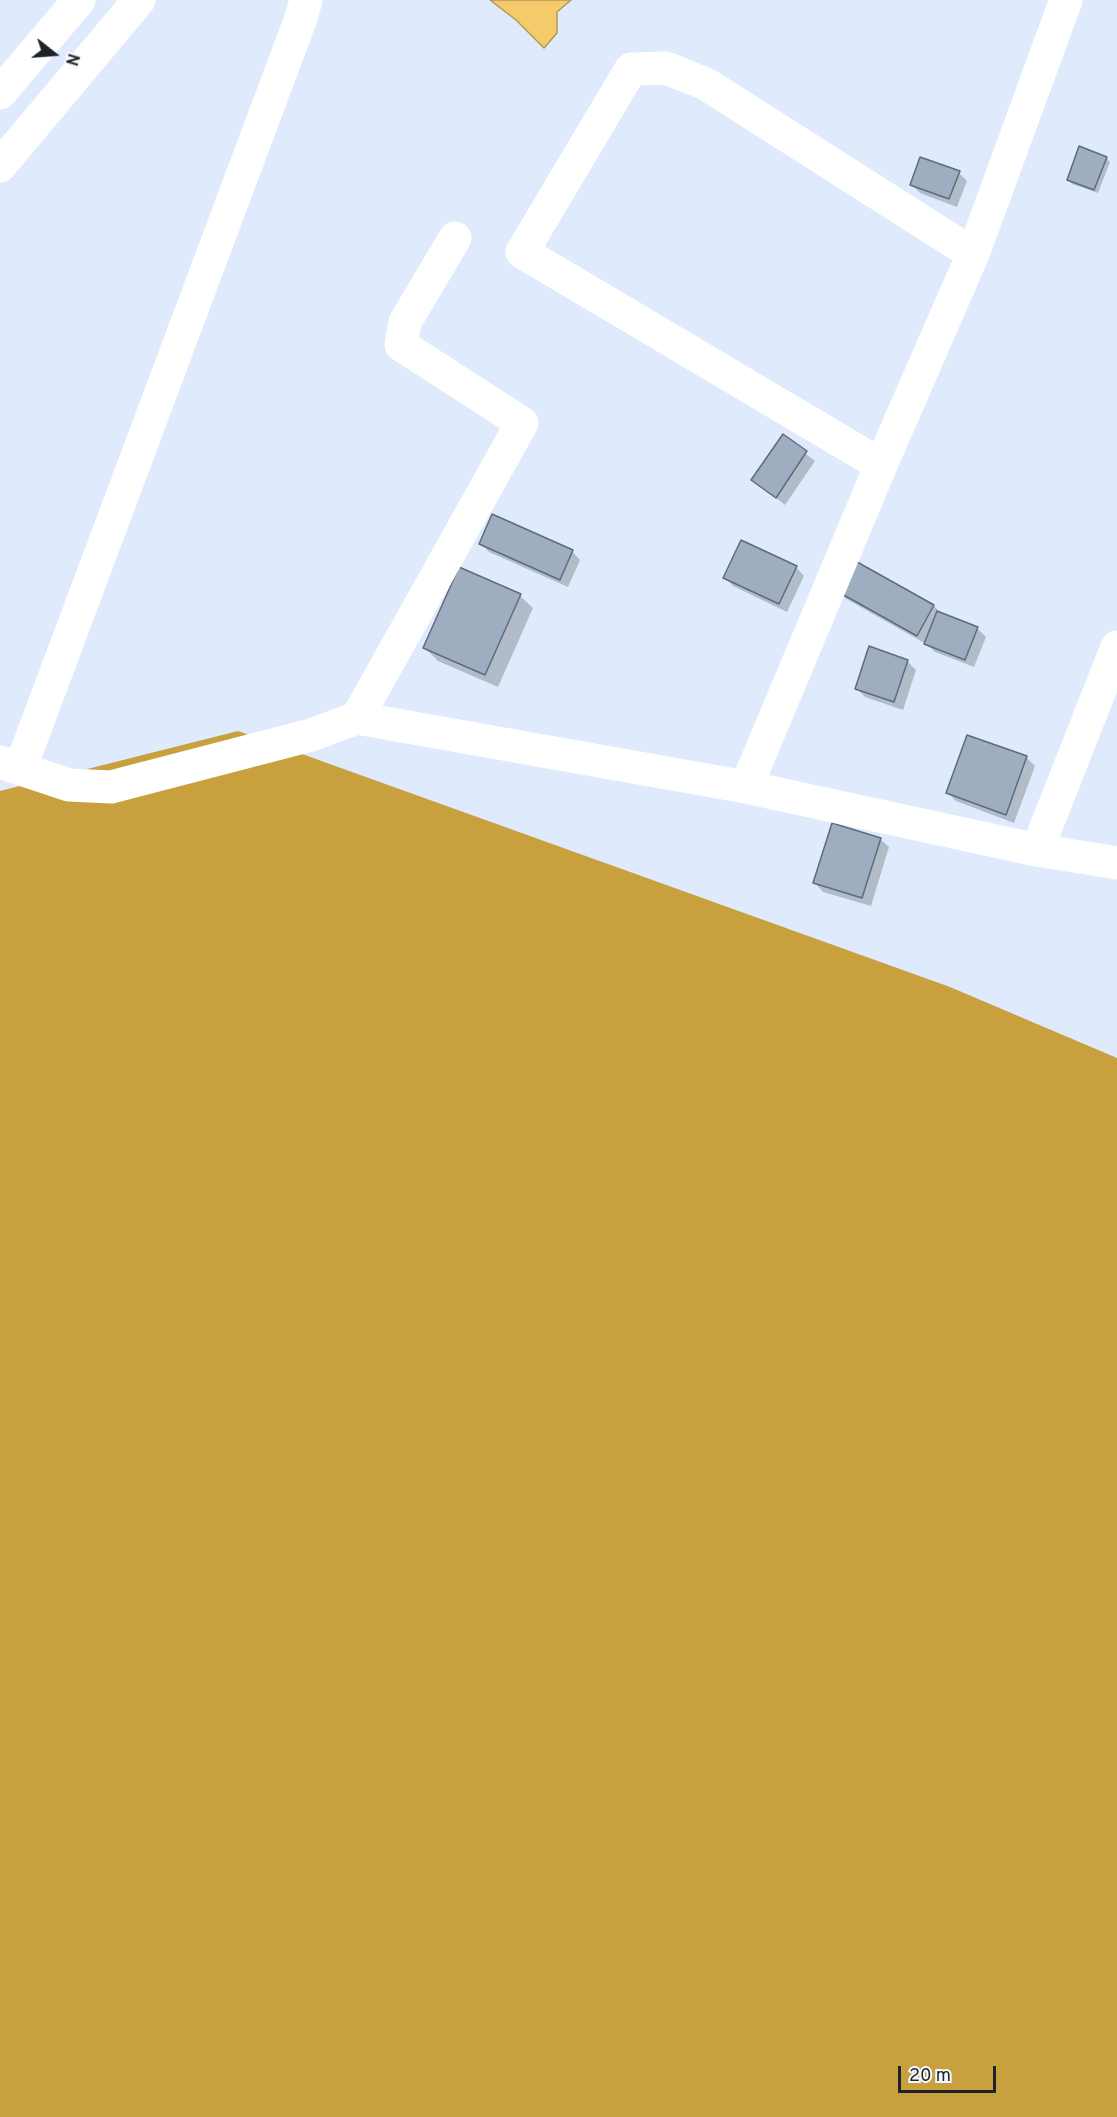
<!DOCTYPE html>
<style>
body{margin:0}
#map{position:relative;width:1117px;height:2117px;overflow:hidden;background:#dfebfc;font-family:Overpass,sans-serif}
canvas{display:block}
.north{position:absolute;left:24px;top:24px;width:60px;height:60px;-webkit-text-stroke:4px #f5f8fc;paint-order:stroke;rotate:107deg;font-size:16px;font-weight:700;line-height:24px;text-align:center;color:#1d232a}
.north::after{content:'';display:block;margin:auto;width:21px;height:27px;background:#1d232a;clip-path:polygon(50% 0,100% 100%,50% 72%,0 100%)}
.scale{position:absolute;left:898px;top:2066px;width:98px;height:27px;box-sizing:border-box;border:3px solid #1d232a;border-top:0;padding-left:8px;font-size:18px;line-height:21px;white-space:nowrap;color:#1d232a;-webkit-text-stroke:4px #f5f8fc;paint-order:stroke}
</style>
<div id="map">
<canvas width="1117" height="2117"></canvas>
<div class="north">N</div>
<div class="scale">20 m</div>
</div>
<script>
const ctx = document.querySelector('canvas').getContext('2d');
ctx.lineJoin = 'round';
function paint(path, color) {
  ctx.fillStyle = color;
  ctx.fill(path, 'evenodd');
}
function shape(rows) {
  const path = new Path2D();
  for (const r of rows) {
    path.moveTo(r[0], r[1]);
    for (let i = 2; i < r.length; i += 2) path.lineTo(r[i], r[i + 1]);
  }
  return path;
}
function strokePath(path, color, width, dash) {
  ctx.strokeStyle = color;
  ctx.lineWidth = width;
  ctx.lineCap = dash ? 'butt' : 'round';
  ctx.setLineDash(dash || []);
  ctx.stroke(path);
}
const forest = shape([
 [238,731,950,987,1117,1058,1117,2117,0,2117,0,791]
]);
const water = shape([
 [490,0,571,0,557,12,557,33,544,48,516,20,490,0]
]);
const shadow = shape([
 [1106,158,1110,162,1098,193,1072,184,1068,180],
 [959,173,967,181,957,207,920,193,911,184],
 [783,436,815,461,785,505,753,480],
 [480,543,572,551,580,560,568,587,489,552],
 [851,560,934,606,942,614,977,628,986,637,974,667,935,652,926,644,843,597],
 [796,567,804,576,787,612,733,586,725,577],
 [460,569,520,596,533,608,498,687,438,661,425,648],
 [907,661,916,670,903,710,865,697,857,689],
 [1026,757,1035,766,1014,823,956,801,948,793],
 [880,839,889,847,871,906,823,892,815,883]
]);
const building = shape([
 [1079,146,1107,157,1094,190,1067,180,1079,146],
 [920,157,960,171,949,199,910,185,920,157],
 [783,434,807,451,776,498,751,480,783,434],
 [492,514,573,550,560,580,479,544,492,514],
 [741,540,797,566,779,604,723,578,741,540],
 [850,558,934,605,917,636,833,589,850,558],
 [459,567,521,594,485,675,423,648,459,567],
 [937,611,978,627,965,660,924,644,937,611],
 [869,646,908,660,894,702,855,689,869,646],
 [967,735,1027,756,1006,815,946,793,967,735],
 [832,823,881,838,862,898,813,883,832,823]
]);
const minor = shape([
 [0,93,79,0],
 [0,166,139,0],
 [881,465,522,252,631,69,666,68,706,84,973,254],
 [357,718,522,423,401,345,405,322,455,238],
 [0,762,69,785,111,787,311,735,357,718,746,787,1037,850,1117,863],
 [20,769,301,18,306,0],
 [746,787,881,465,973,254,1066,0],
 [1037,850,1117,647]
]);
paint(forest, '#c9a03e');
paint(water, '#f4ca6b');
strokePath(water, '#b49858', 1.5);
paint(shadow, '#0003');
paint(building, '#9fadc1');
strokePath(building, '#5e6b7e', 1.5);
strokePath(minor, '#fff', 33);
</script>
